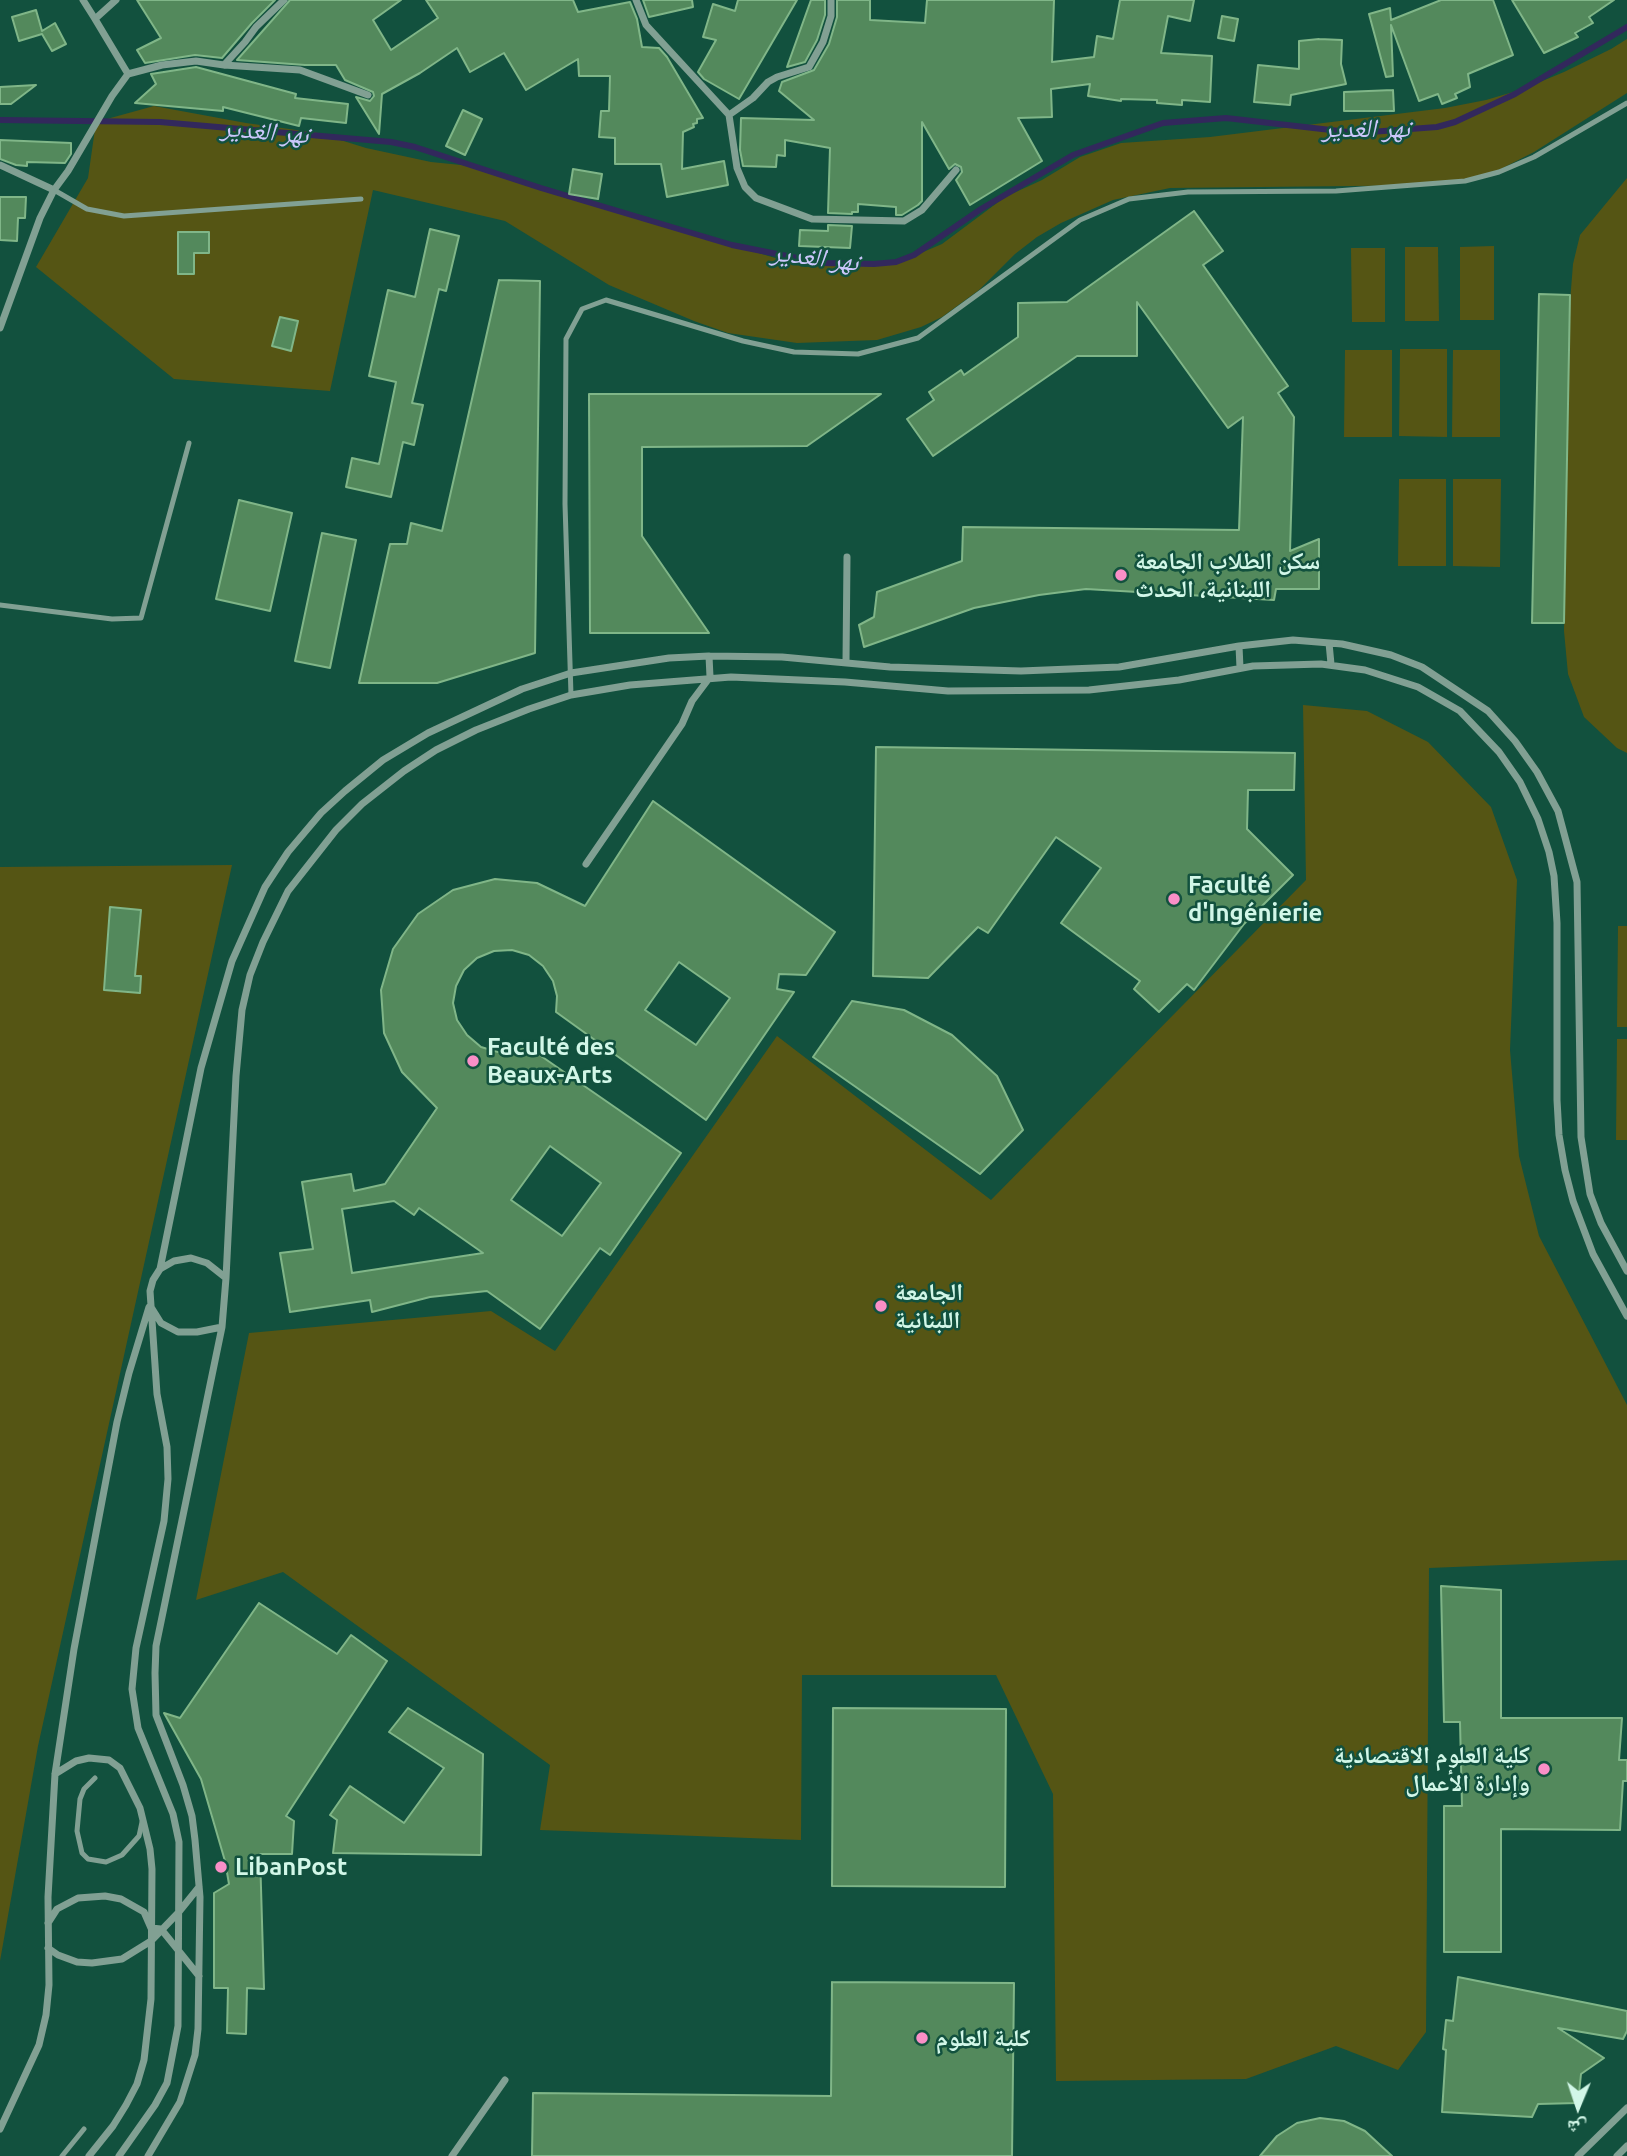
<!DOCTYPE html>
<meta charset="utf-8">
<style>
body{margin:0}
#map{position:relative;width:1627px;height:2156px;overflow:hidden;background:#12513e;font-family:Ubuntu,"Noto Naskh Arabic",sans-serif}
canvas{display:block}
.north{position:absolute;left:1543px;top:2072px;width:70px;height:70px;-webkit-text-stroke:5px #12513e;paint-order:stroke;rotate:182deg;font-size:19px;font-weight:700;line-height:28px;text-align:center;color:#d2f7e8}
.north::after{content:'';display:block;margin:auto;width:24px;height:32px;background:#d2f7e8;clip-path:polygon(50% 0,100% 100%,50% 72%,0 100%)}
</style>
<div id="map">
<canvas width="1627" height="2156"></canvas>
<div class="north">ش</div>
</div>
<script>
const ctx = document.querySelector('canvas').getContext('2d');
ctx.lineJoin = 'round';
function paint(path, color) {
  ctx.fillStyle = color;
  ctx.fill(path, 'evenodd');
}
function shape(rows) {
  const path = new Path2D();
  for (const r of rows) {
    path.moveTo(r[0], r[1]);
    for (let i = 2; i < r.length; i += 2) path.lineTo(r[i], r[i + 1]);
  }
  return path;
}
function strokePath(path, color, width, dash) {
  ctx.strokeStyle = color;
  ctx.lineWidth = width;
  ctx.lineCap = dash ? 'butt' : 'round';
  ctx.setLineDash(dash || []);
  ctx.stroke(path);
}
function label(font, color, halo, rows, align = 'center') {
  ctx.font = font + ' Ubuntu,"Noto Naskh Arabic",sans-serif';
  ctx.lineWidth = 5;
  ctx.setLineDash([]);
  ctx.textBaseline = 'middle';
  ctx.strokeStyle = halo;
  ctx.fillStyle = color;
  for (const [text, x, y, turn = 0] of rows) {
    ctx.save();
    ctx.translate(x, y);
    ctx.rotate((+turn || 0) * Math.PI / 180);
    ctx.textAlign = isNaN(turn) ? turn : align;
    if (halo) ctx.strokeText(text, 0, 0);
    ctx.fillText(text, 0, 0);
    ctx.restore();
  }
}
const green = shape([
 [1627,39,1627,93,1534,152,1491,174,1445,185,1170,188,1113,200,1061,223,1037,237,1015,254,979,290,942,317,921,327,877,340,797,343,728,333,694,321,609,285,505,221,373,190,330,391,174,379,36,267,88,178,96,122,154,106,246,123,318,133,366,148,431,162,471,166,805,267,848,262,895,264,942,244,1005,197,1042,180,1080,157,1121,143,1210,137,1445,108,1486,100,1523,89,1564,72,1611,49],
 [1627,178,1627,753,1617,748,1584,717,1568,674,1564,631,1570,302,1573,264,1580,235],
 [1494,246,1494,320,1460,320,1460,247],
 [1405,247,1438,247,1439,321,1405,321],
 [1351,248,1385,248,1385,322,1352,322],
 [1400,349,1447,349,1447,437,1399,436],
 [1345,350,1392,350,1392,437,1344,437],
 [1453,350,1500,350,1500,437,1452,437],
 [1399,479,1446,479,1446,566,1398,566],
 [1453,479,1501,479,1500,567,1453,566],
 [1303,705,1367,711,1428,742,1491,807,1517,880,1510,1050,1519,1156,1539,1236,1627,1405,1627,1560,1429,1568,1426,2032,1398,2070,1336,2046,1246,2079,1056,2081,1053,1794,996,1675,802,1675,801,1840,540,1830,550,1765,283,1572,196,1600,249,1333,491,1311,555,1351,777,1036,991,1200,1306,880],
 [232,865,38,1746,0,1961,0,867],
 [1618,926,1627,926,1627,1027,1617,1027],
 [1617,1039,1627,1039,1627,1140,1616,1140]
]);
const stream = shape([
 [0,120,160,122,391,142,415,147,541,188,732,245,822,263,874,264,896,262,914,255,981,209,1073,155,1163,123,1226,118,1357,133,1437,127,1455,122,1515,94,1627,27]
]);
const building = shape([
 [137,0,275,0,252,23,222,58,195,55,145,63,137,50,161,38,137,0],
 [290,0,401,0,373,20,391,50,438,18,426,0,573,0,578,12,630,2,637,19,642,47,659,48,667,57,703,118,697,119,697,123,693,124,694,127,683,132,682,169,724,161,728,185,667,197,661,164,615,164,615,138,599,137,601,111,609,111,610,76,579,76,578,59,526,90,504,53,470,72,457,48,420,73,382,94,379,134,356,97,370,101,374,96,373,92,345,80,336,65,305,65,237,60,290,0],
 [643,0,692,0,693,7,649,17,643,0],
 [738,0,797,0,739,99,704,79,698,72,716,40,703,37,713,4,735,11,738,0],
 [811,0,825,0,825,15,817,40,805,62,787,67,811,0],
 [837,0,870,0,870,20,925,23,927,0,1054,0,1052,62,1094,57,1097,36,1113,39,1120,0,1194,0,1190,21,1168,16,1161,53,1212,56,1210,102,1182,100,1182,105,1157,103,1157,100,1121,99,1121,101,1088,96,1090,84,1051,89,1052,117,1018,118,1042,161,970,205,956,180,962,172,961,167,955,164,949,169,922,122,922,201,918,205,902,215,896,215,896,207,858,204,858,212,852,212,852,214,828,213,830,148,785,140,785,156,777,155,776,167,743,166,740,150,741,118,814,120,779,91,782,82,814,70,829,44,837,17,837,0],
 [1441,0,1493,0,1513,55,1468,74,1470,87,1455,94,1457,98,1442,104,1438,94,1419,101,1391,25,1393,76,1386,77,1369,14,1390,8,1391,20,1441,0],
 [1512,0,1614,0,1589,17,1593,23,1575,33,1578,37,1544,53,1512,0],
 [36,10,42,31,55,23,66,44,52,51,42,34,19,41,12,17,36,10],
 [1222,16,1238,19,1234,41,1218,38,1222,16],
 [1319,39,1342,40,1341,64,1346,84,1291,95,1290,105,1254,102,1258,65,1299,69,1299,41,1319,39],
 [196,67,296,94,295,98,348,104,346,123,301,118,299,126,223,107,223,111,135,103,156,84,151,74,196,67],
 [36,85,11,104,0,104,0,87,36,85],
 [1393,90,1394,111,1344,111,1344,92,1393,90],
 [463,110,482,119,465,155,446,146,463,110],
 [0,140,71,143,71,154,65,163,27,162,27,166,16,165,0,159,0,140],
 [573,169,602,174,598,199,569,194,573,169],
 [0,197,26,197,25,218,18,218,17,241,0,240,0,197],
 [1194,211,1223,251,1203,265,1288,386,1278,393,1294,417,1290,551,1319,539,1319,589,1276,589,1274,600,1086,589,1039,595,974,608,864,647,859,625,874,617,877,592,962,561,963,527,1239,530,1243,417,1228,428,1137,302,1137,356,1077,356,933,456,907,419,934,400,929,392,961,370,964,375,1018,337,1018,303,1067,302,1194,211],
 [828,225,852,226,850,248,799,246,800,230,828,231,828,225],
 [430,229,459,236,446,291,439,289,412,403,423,405,414,445,403,442,391,497,346,487,352,458,379,464,396,382,369,376,388,290,415,297,430,229],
 [178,232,209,232,209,253,194,253,194,274,178,274,178,232],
 [499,280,540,281,535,653,437,683,359,683,390,544,407,544,411,523,442,531,499,280],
 [1539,294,1570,295,1564,623,1532,623,1539,294],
 [280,317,298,321,291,351,272,346,280,317],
 [589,394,881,394,807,446,642,447,642,536,709,633,590,633,589,394],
 [239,500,292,513,270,611,216,599,239,500],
 [322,533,356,540,330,668,295,661,322,533],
 [876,747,1295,753,1294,790,1248,790,1247,829,1293,875,1244,924,1194,990,1187,984,1159,1012,1134,989,1140,981,1061,923,1101,868,1056,837,988,933,978,927,928,978,873,976,876,747],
 [653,801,835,932,806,975,779,974,777,989,794,992,706,1120,556,1012,557,996,553,981,543,966,529,955,512,950,494,951,477,958,464,970,456,986,453,1003,457,1020,467,1035,481,1047,498,1052,513,1052,528,1047,681,1153,610,1255,600,1248,540,1329,487,1291,430,1297,372,1312,370,1300,290,1312,280,1253,313,1249,302,1182,351,1174,354,1191,385,1184,437,1108,402,1072,384,1033,381,990,393,949,418,914,453,890,495,879,537,883,585,906,653,801],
 [679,962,730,998,696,1045,645,1010,679,962],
 [550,1146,601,1183,562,1236,511,1200,550,1146],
 [394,1201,414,1215,419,1208,483,1253,352,1273,342,1209,394,1201],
 [110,907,141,910,135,976,141,976,140,993,104,990,110,907],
 [852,1001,904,1010,952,1035,997,1076,1023,1130,980,1174,813,1057,852,1001],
 [1441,1586,1501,1590,1501,1718,1622,1718,1619,1760,1627,1760,1627,1781,1623,1781,1620,1830,1501,1829,1501,1952,1444,1952,1444,1806,1462,1806,1460,1722,1444,1722,1441,1586],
 [259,1603,337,1654,351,1635,387,1661,286,1816,294,1821,292,1854,260,1854,264,1989,247,1988,246,2034,227,2033,228,1988,214,1988,214,1893,229,1884,225,1861,201,1779,164,1713,180,1718,259,1603],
 [408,1708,483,1754,481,1855,333,1853,337,1820,330,1815,350,1786,404,1823,444,1768,389,1732,408,1708],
 [833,1708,1006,1709,1005,1887,832,1886,833,1708],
 [1458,1977,1627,2011,1627,2031,1623,2039,1558,2028,1604,2058,1581,2074,1578,2103,1538,2104,1532,2117,1442,2112,1446,2050,1443,2049,1446,2020,1453,2021,1458,1977],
 [832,1982,1014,1983,1012,2156,532,2156,533,2093,831,2096,832,1982],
 [1320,2118,1344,2121,1365,2131,1392,2156,1260,2156,1277,2136,1297,2123,1320,2118]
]);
const lane = shape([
 [54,190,87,209,124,216,361,199],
 [0,605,112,619,141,618,189,443],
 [571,695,565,504,566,339,582,309,606,300,743,341,794,352,858,354,918,338,1080,220,1129,199,1188,192,1336,191,1465,181,1499,172,1534,157,1627,103],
 [95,1778,84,1789,80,1799,77,1831,82,1853,88,1859,106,1862,122,1855,139,1836,142,1822],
 [62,2156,84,2129]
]);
const street = shape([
 [83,0,95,19],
 [116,0,95,19,128,74],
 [636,0,646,25,729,115,737,168,745,187,756,198,812,219,904,221,922,210,956,170],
 [224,65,245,42,256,27,284,0],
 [729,115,753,98,768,82,777,77,809,67,823,42,831,16,831,0],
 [0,165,54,190],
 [0,328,40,218,54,190,68,171,112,96,128,74,162,65,196,61,224,65,300,70,368,95],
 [1329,643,1331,664],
 [1239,646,1240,668],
 [846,661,847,557],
 [586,864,682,724,692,701,710,677,709,656],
 [160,1269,201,1068,232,961,265,887,288,852,321,813,345,791,383,760,428,733,522,689,571,673,669,658,709,656,782,657,890,667,1021,671,1119,667,1239,646,1293,640,1342,644,1391,655,1422,667,1488,711,1515,741,1537,772,1558,811,1577,882,1581,1137,1590,1194,1601,1223,1627,1271],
 [226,1278,236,1076,242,1010,250,975,263,942,288,891,336,830,362,804,404,771,436,750,476,730,529,709,571,695,630,685,731,677,845,682,948,691,1089,690,1179,680,1253,666,1321,664,1365,670,1418,687,1460,711,1499,752,1520,782,1538,819,1549,852,1554,876,1557,923,1557,1100,1559,1135,1565,1170,1573,1201,1593,1254,1627,1316],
 [55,1774,76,1761,89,1758,109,1760,120,1768,140,1808,150,1849,152,1869,151,1999,144,2060,137,2084,126,2105,113,2126,89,2156],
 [48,1923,57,1909,78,1898,105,1896,121,1899,144,1912,151,1928,161,1929,199,1976],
 [48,1948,58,1955,77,1962,92,1963,122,1959,151,1941,178,1913,199,1887],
 [0,2129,39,2045,46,2015,49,1985,48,1897,55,1774,74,1649,117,1422,129,1373,149,1307],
 [119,2156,155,2105,167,2083,178,2026,179,1842,173,1814,138,1728,132,1689,136,1648,164,1521,168,1479,167,1447,157,1394,150,1291,153,1280,160,1269,174,1261,191,1258,207,1263,226,1278,222,1327,197,1332,178,1332,161,1323,151,1307],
 [148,2156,180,2102,195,2055,198,2029,200,1897,195,1840,192,1816,183,1785,156,1715,155,1673,156,1646,222,1327],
 [452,2156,505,2080],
 [1578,2156,1627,2108],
 [1617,2156,1627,2146]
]);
const markers = [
 [1121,575,7,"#fa8fc7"],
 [1174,899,7,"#fa8fc7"],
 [473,1061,7,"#fa8fc7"],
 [881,1306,7,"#fa8fc7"],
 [1544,1769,7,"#fa8fc7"],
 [221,1867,7,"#fa8fc7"],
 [922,2038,7,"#fa8fc7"]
];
const poiNames = [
 ["سكن الطلاب الجامعة",1135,561],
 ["اللبنانية، الحدث",1135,589],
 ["Faculté",1188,885],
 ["d'Ingénierie",1188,913],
 ["Faculté des",487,1047],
 ["Beaux-Arts",487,1075],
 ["الجامعة",895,1292],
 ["اللبنانية",895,1320],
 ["كلية العلوم الاقتصادية",1530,1755,"right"],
 ["وإدارة الأعمال",1530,1783,"right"],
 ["LibanPost",235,1867],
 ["كلية العلوم",936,2038]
];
const waterNames = [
 ["نهر الغدير",1366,128],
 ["نهر الغدير",265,131,5],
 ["نهر الغدير",815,257,7]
];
paint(green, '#555514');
strokePath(stream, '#32285c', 6);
paint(building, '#53895c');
strokePath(building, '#80b688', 2);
strokePath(lane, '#81a093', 5);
strokePath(street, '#81a093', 7);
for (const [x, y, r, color] of markers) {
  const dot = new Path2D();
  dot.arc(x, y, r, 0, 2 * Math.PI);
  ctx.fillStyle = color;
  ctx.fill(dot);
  strokePath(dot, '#12513e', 2.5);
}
label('bold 24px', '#d2f7e8', '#12513e', poiNames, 'left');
label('italic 26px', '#cbc7fb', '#12513e', waterNames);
</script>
